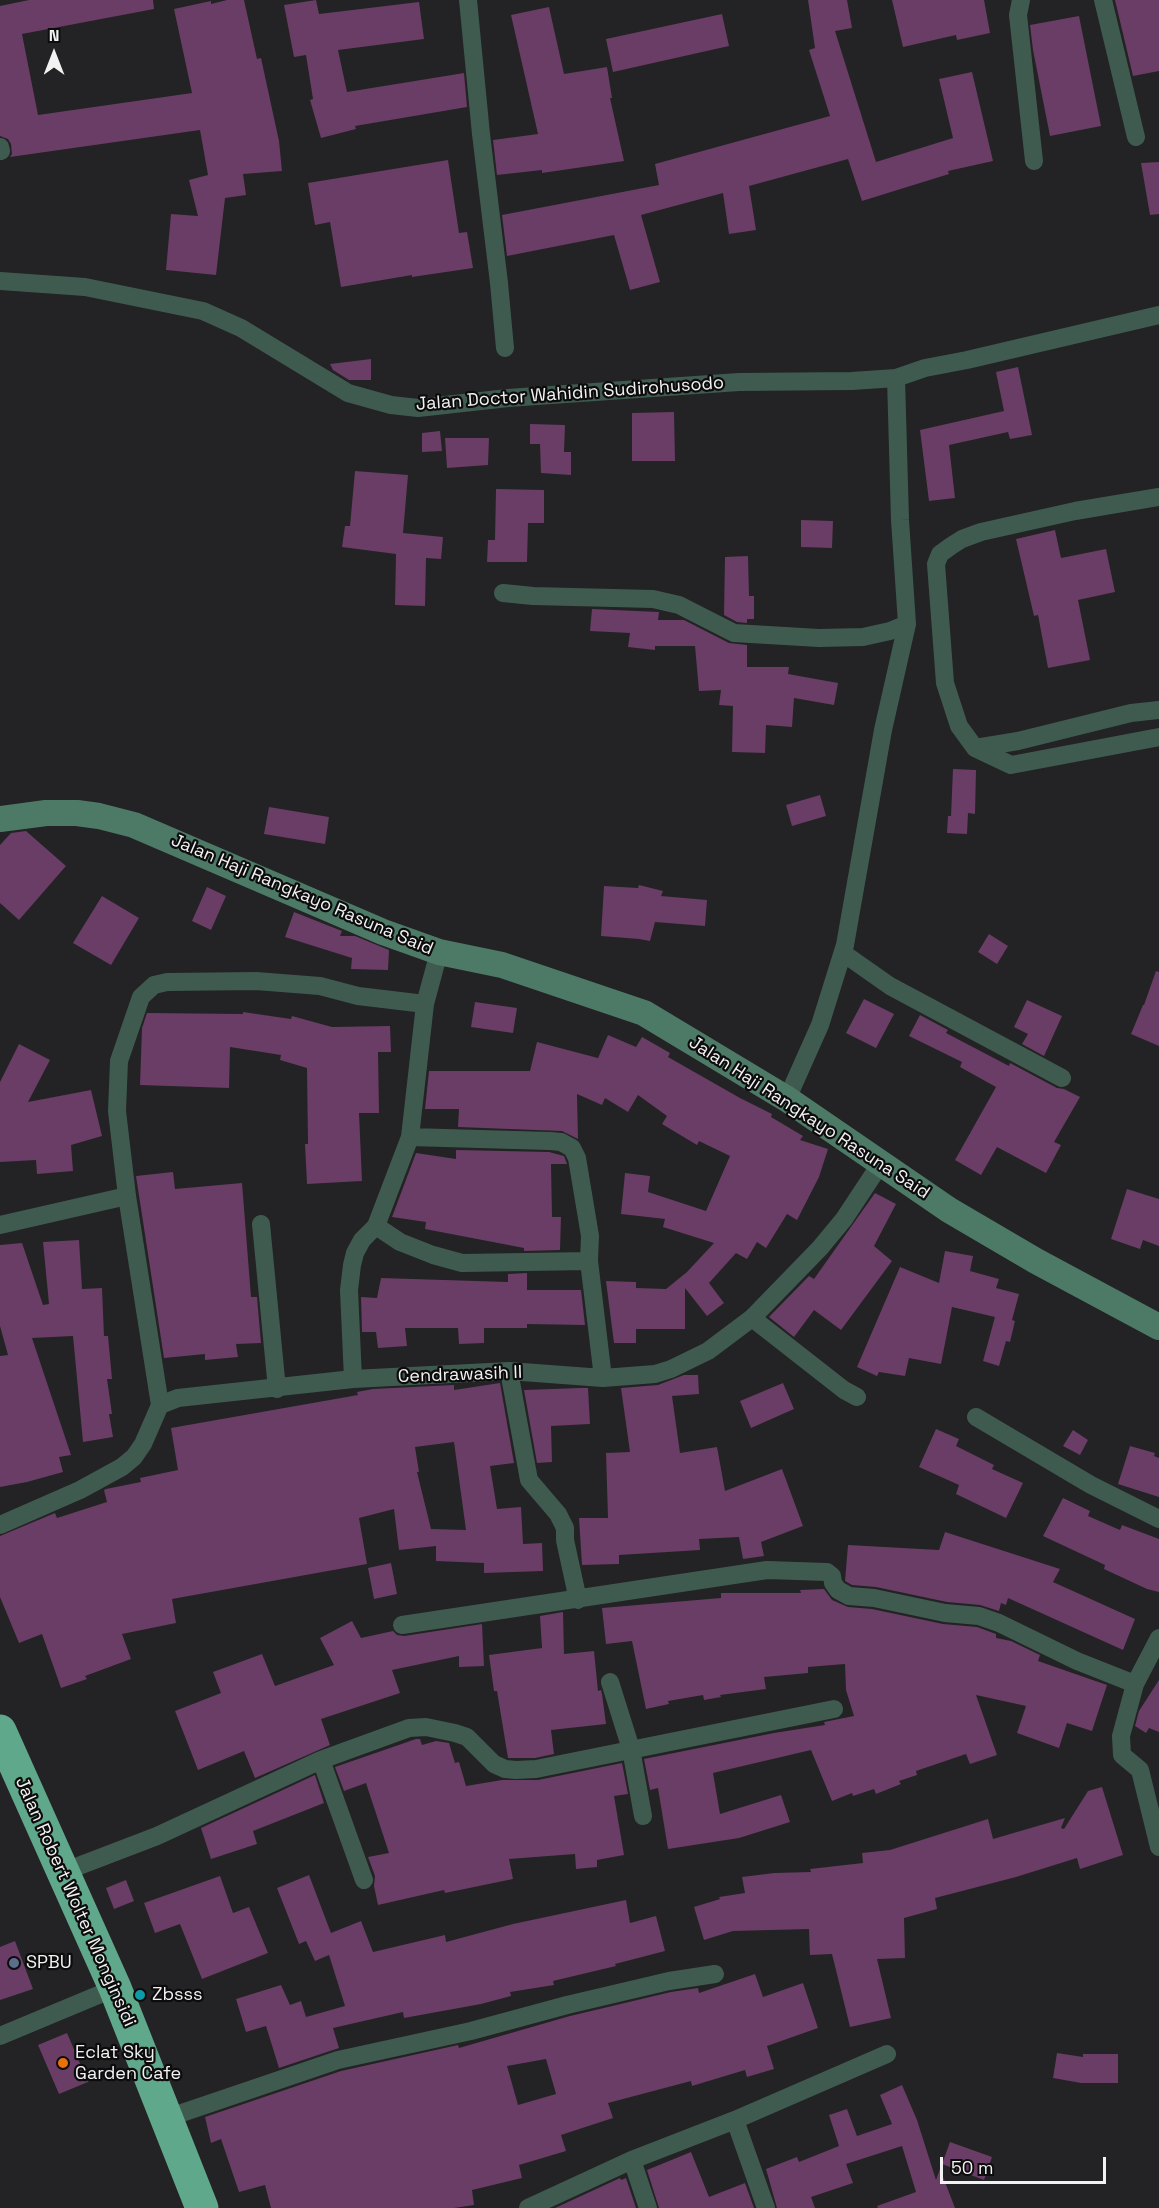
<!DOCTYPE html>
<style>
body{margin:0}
#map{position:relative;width:1159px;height:2208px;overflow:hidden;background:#232224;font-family:"Space Grotesk",sans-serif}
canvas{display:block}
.north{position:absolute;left:24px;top:24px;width:60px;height:60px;-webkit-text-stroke:4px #0c0c0d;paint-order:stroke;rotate:0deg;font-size:16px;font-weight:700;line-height:24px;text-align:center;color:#f2f2f3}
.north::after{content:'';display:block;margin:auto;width:21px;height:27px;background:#f2f2f3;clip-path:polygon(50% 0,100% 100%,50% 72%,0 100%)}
.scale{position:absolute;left:940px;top:2157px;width:166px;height:27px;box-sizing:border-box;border:3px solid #f2f2f3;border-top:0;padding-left:8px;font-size:18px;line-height:21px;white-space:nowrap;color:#f2f2f3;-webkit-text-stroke:4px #0c0c0d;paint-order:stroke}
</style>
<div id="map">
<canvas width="1159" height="2208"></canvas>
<div class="north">N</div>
<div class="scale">50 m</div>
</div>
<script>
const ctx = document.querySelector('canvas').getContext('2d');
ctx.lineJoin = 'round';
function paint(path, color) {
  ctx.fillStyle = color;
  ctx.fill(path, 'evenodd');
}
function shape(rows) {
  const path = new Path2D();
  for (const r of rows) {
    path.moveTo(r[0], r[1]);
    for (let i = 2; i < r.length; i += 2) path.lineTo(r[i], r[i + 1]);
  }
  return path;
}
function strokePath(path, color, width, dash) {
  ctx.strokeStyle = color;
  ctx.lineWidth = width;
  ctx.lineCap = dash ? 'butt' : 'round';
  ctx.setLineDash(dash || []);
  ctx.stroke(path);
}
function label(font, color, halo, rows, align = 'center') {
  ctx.font = font + ' "Space Grotesk",sans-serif';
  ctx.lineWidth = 4.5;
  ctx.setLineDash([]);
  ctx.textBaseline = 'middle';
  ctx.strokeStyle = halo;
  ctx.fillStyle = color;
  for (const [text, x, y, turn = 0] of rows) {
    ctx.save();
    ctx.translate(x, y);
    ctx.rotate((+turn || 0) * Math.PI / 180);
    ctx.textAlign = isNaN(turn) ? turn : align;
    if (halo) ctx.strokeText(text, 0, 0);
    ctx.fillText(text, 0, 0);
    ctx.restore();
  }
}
const building = shape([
 [29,0,153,0,154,9,22,34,38,115,192,93,174,9,211,1,211,4,227,0,244,0,257,59,261,58,279,141,282,171,243,174,246,195,225,198,216,275,166,270,171,214,198,216,189,180,208,175,200,130,10,157,12,154,11,144,8,139,0,136,0,6],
 [316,0,319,14,419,2,424,39,338,50,347,92,464,73,467,107,355,126,356,129,321,138,310,100,313,99,306,55,294,57,284,5],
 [808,0,847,0,852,28,835,31,876,162,953,138,939,79,972,72,993,161,948,171,949,174,862,201,848,159,749,186,756,230,729,234,723,193,641,215,660,282,630,290,614,235,507,256,502,215,659,185,655,164,830,116,809,50,815,48],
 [892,0,984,0,990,33,957,40,956,35,903,47],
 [1115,0,1159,0,1159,71,1133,76],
 [549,7,564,74,607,67,612,98,610,98,624,161,542,173,542,170,497,175,493,140,538,134,511,15],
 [722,14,729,46,613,72,606,39],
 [1079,16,1101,126,1050,136,1033,50,1030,25],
 [448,160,459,233,467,232,473,268,412,277,412,275,341,287,330,222,315,225,308,183],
 [1159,162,1159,214,1150,215,1141,163],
 [371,359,371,380,349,380,333,370,330,364],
 [1018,367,1032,435,1010,439,1008,432,949,445,955,498,929,501,920,430,1004,411,996,372],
 [674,412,675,461,632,461,632,413],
 [530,424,565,425,564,452,571,452,571,475,541,473,540,444,530,444],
 [440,431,442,451,422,452,422,433],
 [445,438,489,438,488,465,447,468],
 [355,471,408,475,403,533,443,537,441,559,426,558,425,606,395,605,396,554,342,547,345,526,350,526],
 [496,489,544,490,544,523,528,523,527,562,487,562,488,540,495,540],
 [801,520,833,521,832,548,801,547],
 [1055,530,1061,558,1106,549,1115,592,1078,600,1090,660,1048,668,1038,615,1034,616,1016,539],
 [748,556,749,596,754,596,754,619,747,619,747,623,737,622,724,615,725,557],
 [592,609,659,612,658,620,684,620,729,643,747,645,747,667,789,667,788,674,838,683,834,705,794,698,792,727,766,725,765,753,732,752,733,706,719,705,721,690,699,691,695,646,655,646,655,650,628,647,630,633,590,631],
 [953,769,976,770,975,814,968,813,967,834,947,833,948,816,951,816],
 [820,795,826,816,792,826,786,805],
 [269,807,329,817,325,844,264,834],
 [26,831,66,866,19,920,0,903,0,845,11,833],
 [639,885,663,891,661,896,707,900,705,926,655,922,650,941,639,939,601,936,604,886,638,888],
 [207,887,226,896,211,930,192,921],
 [102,896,139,918,111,965,73,943],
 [294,912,342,931,340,936,355,936,389,950,388,970,351,969,352,958,285,937],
 [989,934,1008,946,997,964,978,952],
 [1156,971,1159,972,1159,1046,1131,1034,1143,1005,1144,1005],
 [864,999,894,1014,876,1048,846,1033],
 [1027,1000,1062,1016,1044,1056,1022,1044,1028,1034,1014,1027],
 [475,1002,517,1008,513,1033,471,1027],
 [243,1012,291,1019,292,1016,332,1027,390,1026,391,1052,378,1052,379,1113,359,1113,362,1181,307,1184,305,1144,308,1144,307,1068,280,1060,281,1055,230,1047,229,1088,140,1085,142,1028,147,1013,243,1014],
 [920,1015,948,1030,946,1033,1009,1066,1010,1063,1057,1088,1064,1089,1080,1097,1054,1142,1061,1145,1046,1173,997,1147,981,1175,955,1160,996,1087,960,1067,962,1062,909,1036],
 [608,1035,636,1047,642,1037,670,1053,668,1057,740,1098,772,1114,771,1117,803,1136,800,1140,828,1149,819,1177,797,1220,787,1214,766,1248,757,1242,747,1259,736,1253,709,1283,724,1303,707,1316,685,1288,685,1329,636,1329,636,1343,614,1343,606,1281,636,1282,636,1288,666,1289,687,1272,714,1243,663,1227,665,1219,621,1214,625,1173,650,1176,648,1192,706,1211,730,1156,699,1141,697,1145,662,1124,667,1116,638,1095,628,1112,605,1098,602,1105,577,1094,578,1139,562,1131,458,1127,459,1109,425,1109,429,1071,530,1071,537,1042,598,1058],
 [19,1044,50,1060,28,1102,91,1090,102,1136,71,1145,73,1171,37,1174,36,1160,0,1162,0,1082],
 [456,1150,549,1152,564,1156,567,1164,551,1164,552,1217,561,1217,560,1250,524,1251,524,1248,425,1229,426,1222,392,1217,416,1153,456,1159],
 [173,1172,175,1189,242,1183,251,1297,257,1297,261,1343,236,1344,238,1357,205,1360,205,1354,164,1358,136,1176],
 [1127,1189,1159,1199,1159,1246,1143,1240,1140,1249,1111,1239],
 [875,1193,896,1204,874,1246,892,1261,841,1330,814,1310,794,1337,769,1317,809,1276,814,1279],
 [79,1240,82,1289,102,1288,104,1336,108,1336,112,1379,107,1379,112,1414,109,1414,113,1437,83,1442,73,1336,32,1338,71,1455,59,1457,63,1472,27,1482,0,1487,0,1356,8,1355,0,1326,0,1245,22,1243,43,1305,49,1304,43,1242],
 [945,1251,973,1256,970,1271,999,1279,996,1288,1019,1294,1012,1320,1015,1321,1010,1342,1006,1341,999,1366,983,1361,995,1317,952,1307,941,1364,909,1358,905,1376,879,1372,877,1376,857,1367,900,1267,939,1283],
 [527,1273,527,1290,581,1290,585,1325,527,1324,527,1328,484,1328,484,1343,459,1344,458,1328,405,1328,407,1346,378,1348,376,1332,362,1332,361,1297,377,1298,381,1278,508,1282,508,1274],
 [684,1375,698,1375,699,1394,672,1396,680,1453,717,1447,725,1491,782,1469,803,1526,761,1542,764,1556,743,1559,739,1537,699,1539,700,1550,619,1555,619,1564,582,1565,579,1518,608,1518,606,1453,630,1452,621,1388,658,1385],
 [500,1383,514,1463,490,1466,497,1509,521,1507,523,1544,542,1543,543,1571,484,1573,484,1563,436,1561,436,1546,399,1550,394,1509,359,1518,367,1564,172,1599,176,1623,122,1634,131,1659,85,1676,87,1679,61,1688,42,1634,19,1643,0,1597,0,1536,55,1513,57,1518,107,1502,104,1490,106,1489,141,1482,140,1478,178,1470,171,1428,358,1395,357,1392,373,1389,454,1385,454,1390],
 [454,1442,466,1530,431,1529,417,1472,419,1472,415,1447],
 [783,1383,794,1409,751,1428,740,1401],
 [580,1388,588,1388,590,1424,551,1426,552,1462,537,1463,524,1390],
 [936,1429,959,1439,956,1446,994,1465,992,1469,1023,1483,1006,1518,956,1494,959,1485,919,1467],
 [1073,1430,1088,1440,1080,1455,1063,1446],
 [1130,1446,1155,1453,1154,1456,1159,1458,1159,1497,1118,1484],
 [1063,1498,1090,1511,1088,1516,1120,1530,1122,1525,1159,1539,1159,1592,1147,1589,1104,1569,1105,1565,1043,1536],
 [945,1532,1060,1569,1053,1582,1135,1619,1123,1650,1008,1598,1006,1605,1001,1603,999,1611,980,1605,947,1602,876,1587,852,1585,845,1581,848,1545,939,1550],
 [391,1563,397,1594,374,1599,368,1568],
 [824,1589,832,1600,848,1607,872,1609,943,1624,977,1627,996,1634,996,1638,1011,1641,1040,1655,1038,1661,1107,1685,1092,1731,1067,1723,1059,1748,1017,1733,1026,1706,976,1695,997,1755,970,1764,966,1754,916,1771,917,1775,899,1781,901,1784,876,1794,874,1789,853,1796,852,1793,832,1801,811,1750,713,1773,720,1814,781,1795,790,1822,739,1838,668,1849,658,1788,650,1790,644,1759,774,1733,825,1725,824,1722,854,1716,846,1690,845,1664,808,1667,808,1673,764,1677,766,1689,720,1695,721,1697,704,1700,703,1695,668,1701,669,1704,646,1709,632,1641,606,1644,602,1608,721,1598,721,1593,801,1593,800,1590],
 [563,1612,564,1654,594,1651,598,1691,601,1690,602,1694,606,1724,551,1730,554,1754,535,1758,508,1758,497,1691,494,1691,489,1655,542,1648,540,1616],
 [352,1621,361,1638,393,1631,397,1635,404,1636,482,1624,484,1666,459,1667,459,1656,392,1670,400,1693,321,1719,330,1745,255,1778,244,1751,198,1770,175,1711,221,1693,213,1672,262,1654,275,1686,334,1665,320,1638],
 [1159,1680,1159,1732,1149,1728,1146,1733,1135,1726,1139,1711],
 [416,1739,420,1739,422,1745,436,1741,449,1743,455,1763,459,1762,466,1786,502,1780,538,1780,622,1763,628,1794,614,1796,624,1855,597,1860,597,1867,576,1869,575,1854,509,1859,513,1879,445,1893,444,1890,378,1905,374,1886,375,1876,368,1857,389,1853,366,1783,344,1791,335,1767],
 [315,1775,324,1803,253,1831,257,1844,211,1859,201,1828],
 [1102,1787,1123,1855,1080,1869,1077,1858,1016,1877,935,1898,937,1909,904,1918,905,1958,877,1959,891,2018,850,2027,832,1954,810,1955,809,1929,733,1931,704,1940,694,1907,720,1899,719,1897,745,1893,742,1877,774,1873,811,1872,810,1869,863,1863,862,1853,890,1850,988,1819,993,1839,1065,1818,1061,1828,1064,1829,1088,1791],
 [309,1875,331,1933,361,1921,373,1952,445,1935,446,1942,513,1924,626,1900,630,1923,656,1916,665,1951,615,1964,616,1966,553,1981,554,1985,510,1992,511,1996,481,2004,404,2018,403,2012,333,2028,339,2048,279,2068,266,2026,246,2032,236,1999,281,1985,290,2005,301,2001,306,2017,345,2006,329,1955,315,1961,306,1941,299,1944,277,1888],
 [220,1876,233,1913,249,1907,268,1953,202,1979,180,1924,155,1933,144,1903],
 [126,1880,134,1901,114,1909,106,1888],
 [15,1941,33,1989,0,2000,0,1947],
 [755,1974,763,1997,803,1983,818,2028,767,2046,774,2069,747,2077,745,2070,692,2086,691,2081,608,2103,613,2118,561,2135,566,2151,519,2165,522,2178,472,2190,474,2205,454,2208,271,2208,265,2185,239,2192,221,2139,211,2143,205,2117,341,2071,458,2045,459,2048,570,2016,671,1992,698,1988,699,1993],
 [546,2059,556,2094,518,2105,507,2066],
 [67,2033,88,2082,59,2094,38,2045],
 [1057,2053,1083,2057,1083,2054,1118,2054,1118,2083,1081,2083,1053,2078],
 [902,2085,917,2120,936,2180,940,2169,955,2208,878,2208,877,2206,916,2192,902,2146,846,2164,853,2183,811,2197,815,2208,777,2208,766,2169,797,2157,799,2162,839,2146,829,2115,847,2109,857,2136,892,2124,880,2095],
 [950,2142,992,2157,984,2180,942,2164],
 [691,2152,709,2197,745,2183,754,2208,659,2208,647,2170],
 [620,2178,621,2180,626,2178,636,2208,555,2208]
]);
const street = shape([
 [468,0,481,134,499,283,505,348],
 [1021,0,1018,15,1034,161],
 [1103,0,1136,137],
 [0,147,1,151],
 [0,281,85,287,203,311,241,328,348,393,391,405,418,408,508,398,739,382,852,381,896,378,925,368,967,360,1159,315],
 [1159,497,1075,511,981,532,962,539,951,546,940,554,936,564,945,683,959,726,975,748,1011,765,1159,737],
 [503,593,533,596,653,599,679,605,734,633,819,638,863,637,890,631,907,624],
 [975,748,1018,741,1131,713,1159,710],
 [843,953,890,986,1062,1078],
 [787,1099,820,1025,845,945,883,730,907,624,900,520,896,378],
 [410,1137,550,1141,561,1142,572,1148,577,1158,590,1236,589,1261,603,1378],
 [261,1224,277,1389],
 [0,1225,127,1196],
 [376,1226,400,1242,433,1255,462,1263,589,1261],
 [752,1318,844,1390,857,1397],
 [509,1371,529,1480,558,1514,565,1528,565,1540,578,1600],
 [353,1379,349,1290,352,1265,355,1253,362,1240,376,1226,410,1137,425,1004,439,952],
 [160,1405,127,1196,117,1111,119,1061,141,997,154,985,167,982,256,981,320,986,358,996,425,1004],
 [976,1417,1091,1485,1159,1519],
 [0,1525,80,1490,122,1467,134,1457,143,1444,160,1405,178,1398,353,1379,509,1371,603,1378,655,1374,671,1369,708,1351,752,1318,820,1248,844,1219,881,1163],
 [402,1625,767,1570,827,1572,832,1576,833,1583,838,1590,849,1596,874,1598,945,1613,979,1616,999,1623,1077,1661,1135,1684],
 [1159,1638,1135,1684,1121,1736,1122,1755,1140,1770,1159,1847],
 [610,1682,631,1749,643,1816],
 [321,1760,364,1880],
 [63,1872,157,1836,321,1760,409,1728,426,1727,455,1733,467,1737,494,1764,505,1769,516,1770,536,1769,834,1709],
 [0,2036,115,1988],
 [167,2118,338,2060,471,2031,567,2005,669,1981,715,1974],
 [735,2120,766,2208],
 [632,2160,648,2208],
 [528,2208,632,2160,735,2120,887,2054]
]);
const secondary = shape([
 [0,819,46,813,77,813,99,816,134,825,383,932,439,952,502,965,644,1013,787,1099,949,1210,1036,1261,1159,1327]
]);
const highway = shape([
 [0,1731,115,1988,202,2208]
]);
const markers = [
 [14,1963,6,"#5c6f8a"],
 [140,1995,6,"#0f9aa8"],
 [63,2063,6,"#e8710a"]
];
const streetNames = [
 ["Jalan Doctor Wahidin Sudirohusodo",570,394,-4],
 ["Jalan Haji Rangkayo Rasuna Said",302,895,23],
 ["Jalan Haji Rangkayo Rasuna Said",809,1118,33],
 ["Cendrawasih II",460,1375,-2],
 ["Jalan Robert Wolter Monginsidi",75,1902,66]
];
const poiNames = [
 ["SPBU",26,1963],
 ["Zbsss",152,1995],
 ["Eclat Sky",75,2053],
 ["Garden Cafe",75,2074]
];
paint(building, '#693d65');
strokePath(street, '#3f5b4f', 18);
strokePath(secondary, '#4d7a67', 26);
strokePath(highway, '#60a88b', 33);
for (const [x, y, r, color] of markers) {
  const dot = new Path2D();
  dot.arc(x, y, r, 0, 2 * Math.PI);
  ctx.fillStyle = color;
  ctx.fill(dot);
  strokePath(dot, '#0c0c0d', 2);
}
label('18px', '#f2f2f3', '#0c0c0d', streetNames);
label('18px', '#f2f2f3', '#0c0c0d', poiNames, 'left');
</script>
